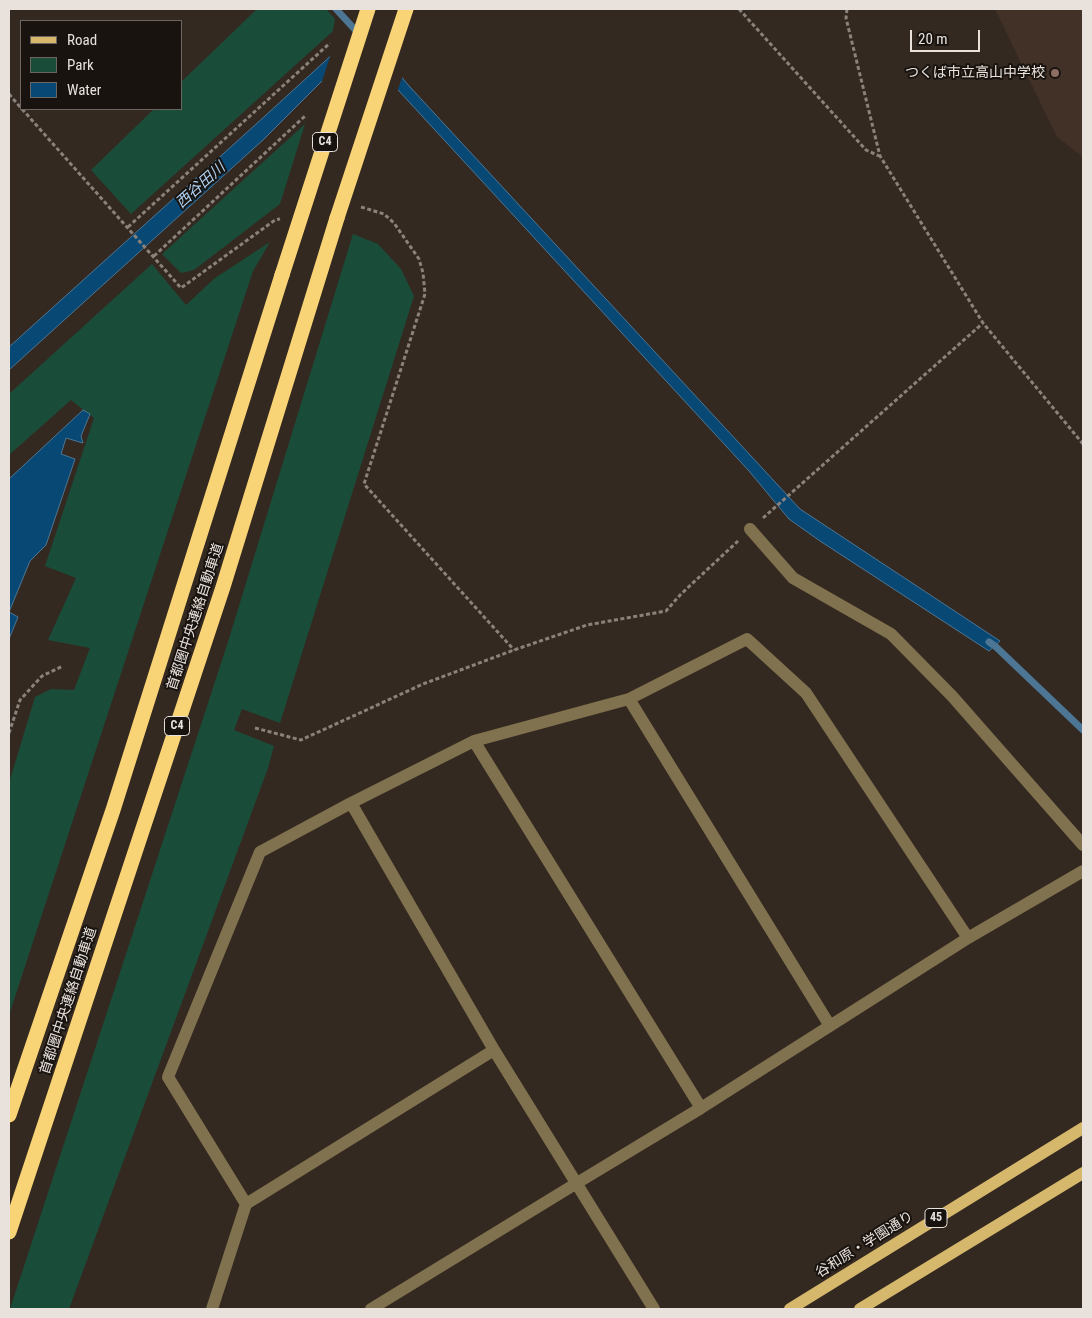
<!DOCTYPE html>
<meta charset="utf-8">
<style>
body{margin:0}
#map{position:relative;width:1092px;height:1318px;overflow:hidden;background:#342921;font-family:"Roboto Condensed",sans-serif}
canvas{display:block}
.frame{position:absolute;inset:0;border:10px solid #e9e1dc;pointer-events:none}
.legend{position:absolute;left:20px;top:20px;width:162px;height:90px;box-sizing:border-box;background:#18130f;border:1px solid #6c6561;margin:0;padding:6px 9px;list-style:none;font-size:15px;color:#e9e1dc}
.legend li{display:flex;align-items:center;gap:10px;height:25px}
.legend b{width:25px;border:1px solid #6c6561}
.scale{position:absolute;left:910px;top:30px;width:70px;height:22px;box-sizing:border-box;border:2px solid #e9e1dc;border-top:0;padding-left:6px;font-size:15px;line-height:18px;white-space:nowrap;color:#e9e1dc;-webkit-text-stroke:4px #18130f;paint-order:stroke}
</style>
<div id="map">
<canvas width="1092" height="1318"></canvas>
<div class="frame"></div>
<ul class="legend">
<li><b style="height:6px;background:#d6b86c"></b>Road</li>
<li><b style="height:14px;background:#1a4d39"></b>Park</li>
<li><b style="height:14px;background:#084875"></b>Water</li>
</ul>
<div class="scale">20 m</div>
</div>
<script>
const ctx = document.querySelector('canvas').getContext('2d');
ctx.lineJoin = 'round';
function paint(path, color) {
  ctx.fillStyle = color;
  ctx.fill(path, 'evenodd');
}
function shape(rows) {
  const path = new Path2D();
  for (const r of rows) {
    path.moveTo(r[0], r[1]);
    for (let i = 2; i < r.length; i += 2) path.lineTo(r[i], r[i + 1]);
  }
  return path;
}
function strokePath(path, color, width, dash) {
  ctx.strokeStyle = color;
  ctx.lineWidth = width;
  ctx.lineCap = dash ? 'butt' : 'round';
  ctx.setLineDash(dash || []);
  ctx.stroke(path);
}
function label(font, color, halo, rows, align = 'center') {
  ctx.font = font + ' "Roboto Condensed","Noto Sans JP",sans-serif';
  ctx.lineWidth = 4;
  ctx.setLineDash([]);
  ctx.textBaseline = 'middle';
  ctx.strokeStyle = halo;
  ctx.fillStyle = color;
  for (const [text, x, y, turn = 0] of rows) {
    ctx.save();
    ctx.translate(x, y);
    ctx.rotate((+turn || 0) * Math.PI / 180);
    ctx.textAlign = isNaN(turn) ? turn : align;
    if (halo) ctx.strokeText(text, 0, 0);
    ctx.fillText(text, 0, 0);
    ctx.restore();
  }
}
const built = shape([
 [995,9,1083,9,1083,157,1057,137]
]);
const green = shape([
 [257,9,326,9,335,19,333,31,131,214,91,170,154,109,181,109,181,82],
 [305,124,280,204,194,270,181,273,162,254],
 [353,234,378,244,401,269,414,296,280,723,242,709,234,730,274,746,268,768,69,1309,10,1309,227,645],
 [270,242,253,271,9,1015,9,783,35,697,51,689,74,690,90,648,48,640,76,578,45,566,94,418,71,400,9,455,9,394,152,264,186,305,215,278]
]);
const water = shape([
 [382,9,367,37,410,87,800,509,1000,641,989,651,820,541,789,519,749,471,399,91,359,44,264,139,9,370,9,347,254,126,382,9],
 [83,410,90,414,81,436,83,443,66,438,61,454,75,459,46,545,30,561,9,612,18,617,9,639,9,479,83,410]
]);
const pier = shape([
 [378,9,401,9,370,37,403,75,397,92,359,48,320,87,332,51]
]);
const stream = shape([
 [336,9,359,34],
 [989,642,995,646,1083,730]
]);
const path = shape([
 [739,9,866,150,879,156],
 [847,9,846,18,880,156,983,323,1083,444],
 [9,94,21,108],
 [22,109,181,288,275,220,280,219],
 [361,207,384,214,394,223,419,259,423,273,425,294,364,484,514,650],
 [128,227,330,43],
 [154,256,305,116],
 [763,518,983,323],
 [255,728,301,740,423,684,514,650,587,625,666,611,681,594,738,541],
 [9,733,20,700,42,676,63,666]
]);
const minor = shape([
 [750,529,793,578,891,634,952,696,1083,845],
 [629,699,830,1026],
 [474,741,701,1108],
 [246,1204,494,1050],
 [212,1309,246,1204,168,1077,260,852,351,803],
 [371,1309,577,1183,701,1108,968,938,1083,871],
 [654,1309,494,1050,351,803,474,741,629,699,747,639,806,693,968,938]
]);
const major = shape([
 [790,1309,1083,1128],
 [860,1309,1083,1173]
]);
const highway = shape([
 [9,1115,113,810,282,275],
 [9,1232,223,587,337,218]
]);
const highwayBridge = shape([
 [337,218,406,9],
 [282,275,368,9]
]);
const markers = [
 [1055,73,5,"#8d6e63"]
];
const shields = [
 [325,142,25],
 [177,726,25],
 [936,1218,22]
];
const shieldNames = [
 ["C4",325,142],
 ["C4",177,726],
 ["45",936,1218]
];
const poiNames = [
 ["つくば市立高山中学校",1045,73]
];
const streetNames = [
 ["首都圏中央連絡自動車道",196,617,-72],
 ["首都圏中央連絡自動車道",69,1001,-72],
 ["谷和原・学園通り",865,1245,-32]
];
const waterNames = [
 ["西谷田川",201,186,-42]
];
paint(built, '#423126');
paint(green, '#1a4d39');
paint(water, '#084875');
strokePath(water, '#4c7694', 1);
paint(pier, '#342921');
strokePath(stream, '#4c7694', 7);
strokePath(path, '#8b827b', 3, [4, 2.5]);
strokePath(minor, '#80724e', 12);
strokePath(major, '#d6b86c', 12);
strokePath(highway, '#f9d476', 15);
strokePath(highwayBridge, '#f9d476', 15);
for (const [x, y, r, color] of markers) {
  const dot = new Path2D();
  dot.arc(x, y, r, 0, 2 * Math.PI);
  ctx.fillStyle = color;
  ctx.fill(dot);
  strokePath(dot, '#18130f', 2);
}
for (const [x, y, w] of shields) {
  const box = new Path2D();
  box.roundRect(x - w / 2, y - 9.5, w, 19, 4);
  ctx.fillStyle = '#18130f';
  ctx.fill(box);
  strokePath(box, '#e9e1dc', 1);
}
label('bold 12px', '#e9e1dc', null, shieldNames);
label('14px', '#e9e1dc', '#18130f', poiNames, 'right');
label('14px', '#e9e1dc', '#18130f', streetNames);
label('italic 15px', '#aed2f3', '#18130f', waterNames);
</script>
